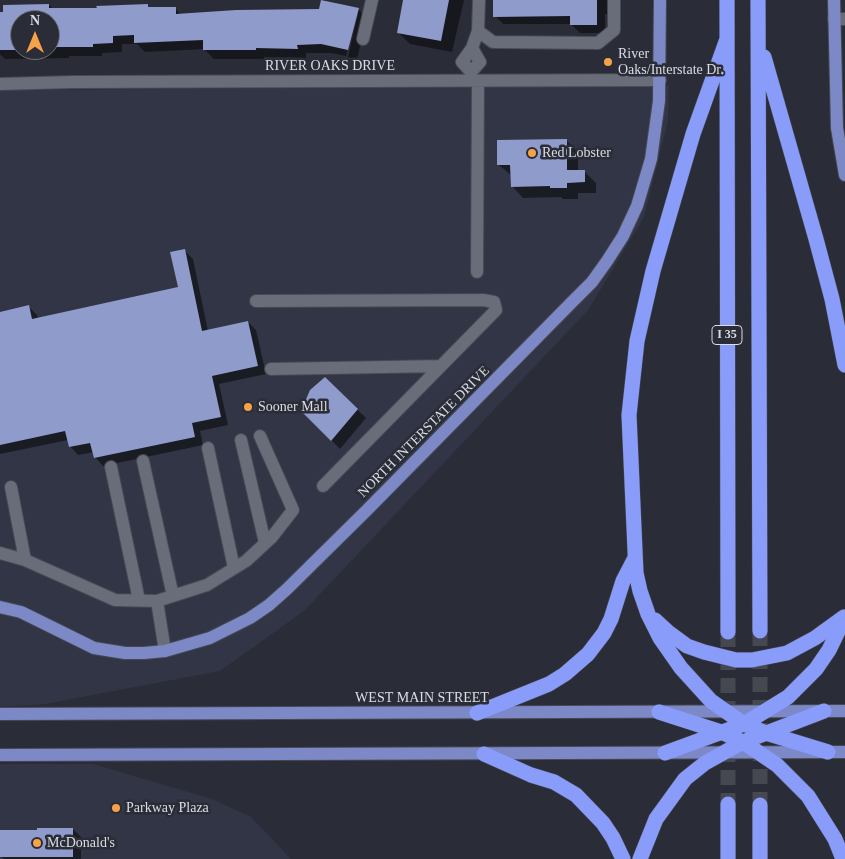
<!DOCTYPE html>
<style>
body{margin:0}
#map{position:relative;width:845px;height:859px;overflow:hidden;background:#2a2d37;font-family:"Times New Roman",serif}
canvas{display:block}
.north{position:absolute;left:10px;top:10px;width:50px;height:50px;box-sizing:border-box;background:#2a2d37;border:1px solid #71737c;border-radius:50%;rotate:0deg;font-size:14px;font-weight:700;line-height:20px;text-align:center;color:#dbdde4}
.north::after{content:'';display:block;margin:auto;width:18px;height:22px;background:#f7a148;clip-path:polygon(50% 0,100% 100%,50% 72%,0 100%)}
</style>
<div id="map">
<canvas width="845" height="859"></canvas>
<div class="north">N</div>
</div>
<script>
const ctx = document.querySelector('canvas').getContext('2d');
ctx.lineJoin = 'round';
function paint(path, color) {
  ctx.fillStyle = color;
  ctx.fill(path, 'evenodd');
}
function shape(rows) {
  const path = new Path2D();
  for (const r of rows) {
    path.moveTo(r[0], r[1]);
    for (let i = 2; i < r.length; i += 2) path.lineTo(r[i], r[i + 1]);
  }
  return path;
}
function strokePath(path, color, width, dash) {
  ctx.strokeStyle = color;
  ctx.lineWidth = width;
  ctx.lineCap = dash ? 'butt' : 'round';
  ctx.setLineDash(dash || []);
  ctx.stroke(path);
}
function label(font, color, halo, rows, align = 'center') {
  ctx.font = font + ' "Times New Roman",serif';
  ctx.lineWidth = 5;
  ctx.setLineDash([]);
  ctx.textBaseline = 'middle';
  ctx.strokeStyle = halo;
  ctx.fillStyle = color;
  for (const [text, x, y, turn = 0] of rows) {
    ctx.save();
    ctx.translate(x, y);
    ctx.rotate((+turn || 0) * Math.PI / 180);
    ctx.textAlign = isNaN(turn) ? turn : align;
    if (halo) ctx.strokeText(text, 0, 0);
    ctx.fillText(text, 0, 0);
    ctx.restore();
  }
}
const built = shape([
 [669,86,668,121,644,217,589,309,304,611,220,671,45,704,0,707,0,90],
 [0,764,93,764,212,799,251,817,291,859,0,859]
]);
const shadow = shape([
 [323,0,358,9,367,18,357,59,348,57,358,14,356,14,346,56,331,53,306,53,306,58,264,57,264,59,214,59,204,49,145,52,137,44,122,44,122,52,102,53,102,56,69,56,69,58,5,59,0,54,0,13,49,5,53,9,98,9,147,6,150,9,175,8,181,15,320,10],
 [20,20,50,20,50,50,20,50],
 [405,0,464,0,452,52,410,44,398,32],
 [494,0,608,0,608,14,605,14,605,33,580,33,571,24,503,24,495,16],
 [566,140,578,152,578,171,584,171,596,183,596,193,578,193,578,199,563,199,561,197,523,198,512,186,512,176,499,165],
 [184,250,193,259,208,331,248,322,256,330,266,374,219,384,228,425,200,431,203,445,103,466,95,457,94,452,78,455,70,446,68,440,0,454,0,313,29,307,37,315,38,319,179,288],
 [325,379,366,418,340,449,303,411],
 [73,829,81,837,81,859,4,859,1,856]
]);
const building = shape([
 [321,0,359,8,348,50,321,44,297,45,298,49,256,48,256,50,203,50,203,40,134,43,134,35,113,36,113,43,93,44,93,47,50,47,50,20,20,20,20,50,0,50,0,12,3,12,3,5,49,4,49,8,97,8,96,6,148,4,148,7,176,7,176,14,236,10,319,9],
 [403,0,449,0,441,41,397,33],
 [493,0,597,0,597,25,570,25,570,16,493,17],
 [567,139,567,170,585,170,585,182,567,183,567,188,550,188,550,186,511,187,510,165,497,165,497,140],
 [185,249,202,331,248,321,258,366,212,376,221,417,192,423,195,437,94,458,90,443,69,447,65,431,0,445,0,312,29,305,32,319,178,287,170,252],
 [325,377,358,409,331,441,301,411,310,390],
 [37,828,73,828,73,857,0,857,0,830,37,830]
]);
const highwayTunnel = shape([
 [760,631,760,805],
 [728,632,728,804]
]);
const minor = shape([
 [479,0,478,31,493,42,598,43,614,30,614,0],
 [834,19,845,19],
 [363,39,372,0],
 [472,48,480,62,471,72,462,62,472,48,478,31],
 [0,84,73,82,660,80],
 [477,272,478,81],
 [256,301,483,300,494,302,496,310,323,486],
 [271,369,441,366],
 [241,440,265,543],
 [208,448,234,568],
 [143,461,173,596],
 [111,467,139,600],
 [11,487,25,560],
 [0,553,25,560,115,600,157,601,165,651],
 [157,601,207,585,246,561,272,537,293,510,260,436]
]);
const major = shape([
 [834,0,837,128,845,175],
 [0,607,21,612,94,648,125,653,144,653,165,651,210,638,250,618,269,605,287,589,367,510,573,301,592,282,607,261,623,236,637,206,651,159,659,101,660,0],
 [0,714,845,711],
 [0,755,845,752]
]);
const highway = shape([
 [727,0,728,632],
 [758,0,760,631],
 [727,39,693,134,653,271,637,341,629,415,636,573,640,591,648,614,660,638,681,668,711,701,744,724,766,733,828,752],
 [764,57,816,239,832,299,845,365],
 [655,620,668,632,687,646,704,652,736,660,752,660,787,653,815,638,844,617],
 [659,712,721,732,743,742,777,765,808,796,835,839,843,859],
 [477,713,549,684,565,674,588,654,604,633,611,619,623,581,635,558],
 [665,753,744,724,788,697,816,669,829,650,845,617],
 [484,754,531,775,554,782,576,795,603,823,613,838,623,859],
 [728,804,728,859],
 [760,805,760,859],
 [640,859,656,819,685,779,705,763,743,742,824,711]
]);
const markers = [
 [608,62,5,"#f7a148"],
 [532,153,5,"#f7a148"],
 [248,407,5,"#f7a148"],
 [116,808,5,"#f7a148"],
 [37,843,5,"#f7a148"]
];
const shields = [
 [727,335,30]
];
const shieldNames = [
 ["I 35",727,335]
];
const poiNames = [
 ["River",618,54],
 ["Oaks/Interstate Dr.",618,70],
 ["Red Lobster",542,153],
 ["Sooner Mall",258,407],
 ["Parkway Plaza",126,808],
 ["McDonald's",47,843]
];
const streetNames = [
 ["RIVER OAKS DRIVE",330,66],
 ["NORTH INTERSTATE DRIVE",424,432,-45],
 ["WEST MAIN STREET",422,698]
];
paint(built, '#313545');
paint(shadow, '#0007');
paint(building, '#8f9bcb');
strokePath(highwayTunnel, '#454751', 15, [15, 8]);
strokePath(minor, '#474952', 14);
strokePath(major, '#474952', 14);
strokePath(highway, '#474952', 16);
strokePath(minor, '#696c79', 12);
strokePath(major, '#7c89c6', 12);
strokePath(highway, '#899cfa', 15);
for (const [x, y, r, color] of markers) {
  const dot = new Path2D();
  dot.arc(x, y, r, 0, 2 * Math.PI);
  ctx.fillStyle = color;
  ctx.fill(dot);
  strokePath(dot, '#2a2d37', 2);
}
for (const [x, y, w] of shields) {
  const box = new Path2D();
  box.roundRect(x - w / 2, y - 9.5, w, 19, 4);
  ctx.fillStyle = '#2a2d37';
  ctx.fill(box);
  strokePath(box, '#dbdde4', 1);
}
label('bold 12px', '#dbdde4', null, shieldNames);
label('14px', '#dbdde4', '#2a2d37', poiNames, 'left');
label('14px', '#dbdde4', '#2a2d37', streetNames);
</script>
